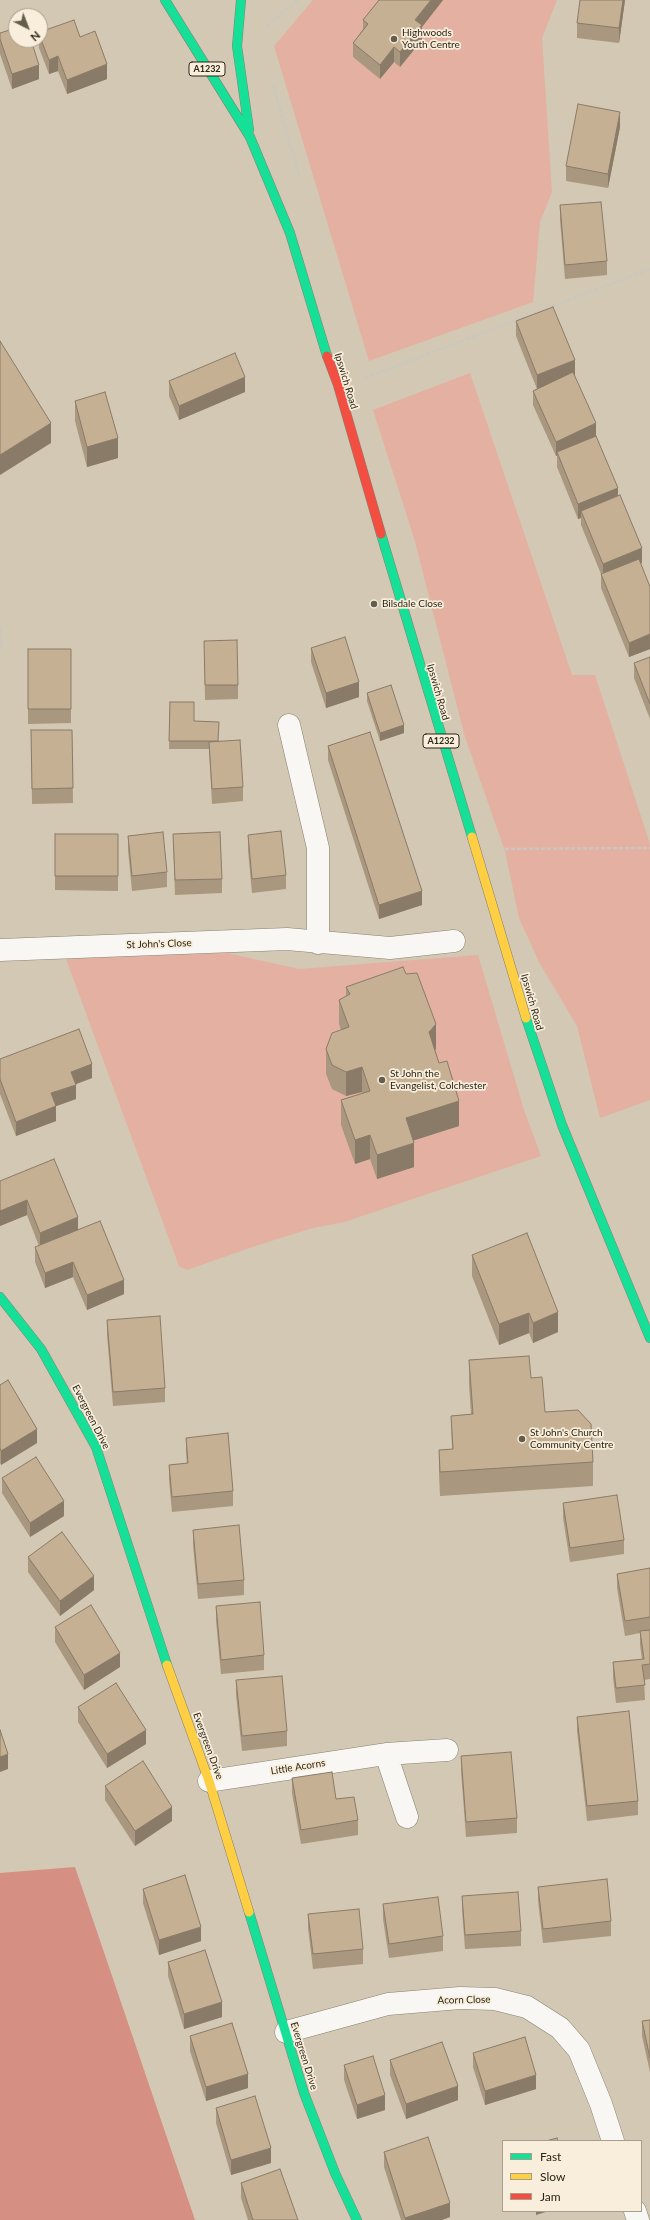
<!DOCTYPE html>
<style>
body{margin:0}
#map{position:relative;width:650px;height:2220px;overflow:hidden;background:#d2c8b3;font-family:Lato,sans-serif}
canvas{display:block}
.legend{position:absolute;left:502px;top:2140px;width:140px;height:72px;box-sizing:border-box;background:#f8eedb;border:1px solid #a69e8c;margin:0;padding:5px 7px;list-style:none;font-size:12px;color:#2c2516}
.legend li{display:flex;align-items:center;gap:8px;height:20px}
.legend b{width:20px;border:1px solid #a69e8c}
.north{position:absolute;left:8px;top:8px;width:40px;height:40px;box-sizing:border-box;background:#f8eedb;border:1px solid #a69e8c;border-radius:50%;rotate:138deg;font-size:11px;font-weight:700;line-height:16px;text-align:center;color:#2c2516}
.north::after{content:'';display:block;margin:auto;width:14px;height:18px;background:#665e4d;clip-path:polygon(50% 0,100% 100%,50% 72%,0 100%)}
</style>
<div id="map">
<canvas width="650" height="2220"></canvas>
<ul class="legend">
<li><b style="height:5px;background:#16e098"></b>Fast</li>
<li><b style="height:5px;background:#ffcf43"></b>Slow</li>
<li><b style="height:5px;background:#f24e42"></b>Jam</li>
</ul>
<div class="north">N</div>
</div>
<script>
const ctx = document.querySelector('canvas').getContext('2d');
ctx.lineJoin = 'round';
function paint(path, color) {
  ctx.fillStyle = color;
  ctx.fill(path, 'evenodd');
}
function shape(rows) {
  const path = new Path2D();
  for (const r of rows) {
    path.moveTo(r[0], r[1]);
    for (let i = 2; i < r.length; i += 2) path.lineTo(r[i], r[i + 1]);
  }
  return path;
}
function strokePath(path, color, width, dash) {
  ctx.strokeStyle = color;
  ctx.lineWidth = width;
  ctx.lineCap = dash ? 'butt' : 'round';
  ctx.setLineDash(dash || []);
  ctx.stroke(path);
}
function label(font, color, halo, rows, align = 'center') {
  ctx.font = font + ' Lato,sans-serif';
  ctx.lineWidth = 3.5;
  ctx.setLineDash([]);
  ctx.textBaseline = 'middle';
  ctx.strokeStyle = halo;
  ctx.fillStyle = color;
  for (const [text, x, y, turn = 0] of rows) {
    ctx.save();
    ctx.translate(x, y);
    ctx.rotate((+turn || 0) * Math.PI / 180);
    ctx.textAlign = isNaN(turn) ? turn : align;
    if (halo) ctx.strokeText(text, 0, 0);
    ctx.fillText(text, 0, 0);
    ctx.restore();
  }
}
const green = shape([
 [313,0,557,0,542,38,552,192,540,222,533,302,369,361,274,46],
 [470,373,572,675,595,675,650,844,650,1100,600,1118,577,1026,539,962,519,918,505,851,465,737,414,538,373,410],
 [227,953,299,969,478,955,524,1110,541,1156,344,1222,313,1228,255,1246,187,1270,179,1266,66,959]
]);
const forest = shape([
 [75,1867,195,2220,0,2220,0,1873]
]);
const path = shape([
 [267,26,298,0],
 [273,85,300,178],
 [365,378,650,269],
 [0,629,2,647,0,648],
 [505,849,650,848]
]);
const street = shape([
 [289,725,318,848,318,943],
 [0,950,287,939,390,948,454,941],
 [386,1754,407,1817],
 [209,1781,386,1754,447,1750],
 [286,2032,388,2004,460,1998,495,1999,527,2007,560,2028,579,2050,601,2104,613,2141],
 [635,2211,638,2220]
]);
const fast = shape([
 [165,0,250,137,290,233,327,356],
 [241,0,237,46,249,130],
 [381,534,472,837],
 [526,1018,562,1125,650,1338],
 [0,1297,41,1349,96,1447,167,1665],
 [249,1912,304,2093,335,2173,357,2220]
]);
const slow = shape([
 [472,837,526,1018],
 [167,1665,209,1781,249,1912]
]);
const jam = shape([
 [327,356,338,385,381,534]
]);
const wall = shape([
 [379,0,443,0,422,27,422,40,400,67,394,62,380,79,353,57,353,43,363,29,363,20],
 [580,0,625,0,619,43,577,38,577,23],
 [40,32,80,37,107,79,67,94,58,71,49,74,39,48,39,40,40,40],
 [0,33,39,79,12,89,0,54],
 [620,127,608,188,566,181,566,166],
 [560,205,607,261,607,275,565,279,560,220],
 [516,321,575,375,574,375,642,563,640,563,650,587,650,649,629,657,601,588,601,574,581,525,581,518,578,519,557,467,557,456,556,456,533,405,533,391,537,389,516,336],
 [169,381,245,392,179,420,169,396],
 [75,401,118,458,87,467,75,421],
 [204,641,238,685,238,699,205,700],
 [311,648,359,697,326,708,311,662],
 [28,649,71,649,71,723,28,724],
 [650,657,650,719,634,678,634,663],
 [367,693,404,733,380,741,367,701],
 [170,702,218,741,243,787,243,801,212,804,209,749,169,749],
 [31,730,72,730,73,803,32,804],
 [328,746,422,905,379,919,328,760],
 [55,834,118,834,118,891,55,890],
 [173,834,222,879,222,893,175,895],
 [248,835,286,875,286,889,252,893,248,850],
 [128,836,167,872,167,887,132,891,128,850],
 [346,987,436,1049,435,1050,459,1126,413,1140,414,1167,377,1179,370,1159,355,1164,341,1125,341,1100,363,1093,362,1092,346,1096,332,1089,326,1074,326,1049,341,1030,339,1024,339,1000,346,996],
 [0,1059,92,1078,76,1084,76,1099,56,1106,56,1121,16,1136,0,1094],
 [0,1181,78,1230,124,1294,87,1310,73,1277,45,1288,35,1262,35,1247,39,1246,27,1215,0,1226],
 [472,1255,558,1332,533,1343,529,1333,499,1345,472,1276],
 [107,1320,165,1388,165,1402,113,1406,107,1335],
 [469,1360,531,1378,545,1412,593,1462,593,1486,440,1496,439,1474,439,1450,452,1449,451,1416,471,1414,469,1384],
 [0,1385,37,1443,1,1465,0,1463],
 [186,1438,233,1491,233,1506,172,1512,169,1480,169,1465,187,1464,186,1452],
 [2,1478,64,1516,30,1537,2,1493],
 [563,1503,624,1540,624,1554,570,1562,563,1518],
 [193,1530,244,1580,244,1595,198,1599,193,1545],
 [28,1557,94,1590,60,1616,28,1572],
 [650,1568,650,1679,644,1680,645,1700,616,1703,613,1677,613,1662,642,1659,640,1645,640,1633,625,1636,617,1588,617,1574],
 [216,1606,264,1655,264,1670,221,1674,216,1621],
 [55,1627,120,1667,84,1690,55,1642],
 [236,1680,287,1731,287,1746,242,1751,236,1695],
 [78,1707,146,1744,107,1768,78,1722],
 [577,1717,638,1801,638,1815,587,1821,577,1731],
 [461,1756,517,1818,517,1833,466,1837,461,1770],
 [292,1778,336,1799,358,1820,358,1835,301,1844,292,1793],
 [105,1786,172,1821,135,1846,105,1800],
 [538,1887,611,1921,611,1936,543,1943,538,1901],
 [143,1889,201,1941,159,1955,143,1903],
 [462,1896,521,1931,521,1946,465,1949,462,1910],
 [383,1904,443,1936,443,1951,389,1958,383,1919],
 [308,1914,363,1949,363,1964,313,1969,308,1928],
 [168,1962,222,2017,184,2029,168,1976],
 [650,2020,650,2072,642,2036,642,2021],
 [190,2036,248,2088,206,2101,190,2051],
 [473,2053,536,2089,485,2105,473,2067],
 [390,2060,458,2100,406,2119,390,2075],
 [344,2065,385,2110,357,2119,344,2080],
 [216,2108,271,2163,231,2175,216,2123],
 [384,2152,450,2217,442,2220,401,2220,384,2167],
 [241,2183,298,2220,248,2220,241,2198]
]);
const shadedWall = shape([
 [431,0,443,0,422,27,422,40,400,67,400,52,415,20],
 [623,0,625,0,619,43,619,28],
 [394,47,394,62,380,79,380,65],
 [58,56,58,71,49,74,49,60],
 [107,64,107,79,67,94,67,80],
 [39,65,39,79,12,89,12,74],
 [620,112,620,127,608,188,608,174],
 [575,360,575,375,537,390,537,375],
 [245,377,245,392,179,420,179,406],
 [51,423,51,443,0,475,0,455],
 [596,423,596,437,557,452,557,456,556,456,556,442],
 [118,438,118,458,87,467,87,447],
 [618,488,618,503,581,511,581,518,578,519,578,504],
 [642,548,642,563,603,578,603,564],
 [650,634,650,649,629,657,629,643],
 [359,682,359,697,326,708,326,693],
 [404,725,404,733,380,741,380,733],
 [422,891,422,905,379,919,379,905],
 [436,1024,436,1049,429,1056,429,1032],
 [92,1064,92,1078,71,1086,71,1072],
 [362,1067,362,1092,346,1096,346,1072],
 [76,1085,76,1099,51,1108,51,1093],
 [459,1101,459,1126,406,1143,406,1118],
 [56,1106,56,1121,16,1136,16,1122],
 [370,1135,370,1159,355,1164,355,1140],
 [414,1143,414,1167,377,1179,377,1155],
 [27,1200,27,1215,0,1226,0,1211],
 [78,1217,78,1232,40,1247,40,1233],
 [73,1262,73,1277,45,1288,45,1273],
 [124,1280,124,1294,87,1310,87,1295],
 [558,1312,558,1332,533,1343,533,1323],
 [529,1313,529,1333,499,1345,499,1324],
 [37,1429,37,1443,1,1465,1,1451],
 [64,1501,64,1516,30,1537,30,1523],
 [94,1576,94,1590,60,1616,60,1601],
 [120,1653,120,1667,84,1690,84,1675],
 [146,1730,146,1744,107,1768,107,1754],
 [8,1754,8,1769,0,1772,0,1757],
 [172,1807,172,1821,135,1846,135,1831],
 [201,1927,201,1941,159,1955,159,1940],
 [222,2002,222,2017,184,2029,184,2014],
 [248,2074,248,2088,206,2101,206,2087],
 [536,2075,536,2089,485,2105,485,2091],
 [458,2086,458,2100,406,2119,406,2104],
 [385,2095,385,2110,357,2119,357,2105],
 [271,2148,271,2163,231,2175,231,2160],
 [450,2203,450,2217,442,2220,405,2220,405,2218],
 [536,2211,549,2211,536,2215]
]);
const building = shape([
 [379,0,431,0,415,20,422,25,400,52,394,47,380,65,353,43,368,24,363,20,379,0],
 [580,0,623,0,619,28,577,23,580,0],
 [74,20,80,37,95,31,107,64,67,80,58,56,49,60,40,37,40,32,74,20],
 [16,28,16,40,31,40,39,65,12,74,0,39,0,33,16,28],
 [578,104,620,112,608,174,566,166,578,104],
 [601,202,607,261,565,265,560,205,601,202],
 [553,307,575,360,537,375,516,321,553,307],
 [0,341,51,423,0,455,0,341],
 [235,353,245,377,179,406,169,381,235,353],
 [573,372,596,423,556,442,533,391,573,372],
 [105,392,118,438,87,447,75,401,105,392],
 [596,436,618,488,578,504,557,452,596,436],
 [620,495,642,548,603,564,581,511,620,495],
 [639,559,650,587,650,634,629,643,601,574,639,559],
 [345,637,359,682,326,693,311,648,345,637],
 [237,640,238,685,205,685,204,641,237,640],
 [28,649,71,649,71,709,28,709,28,649],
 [650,657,650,704,634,663,650,657],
 [391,685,404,725,380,733,367,693,391,685],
 [170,702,194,702,194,721,219,722,218,741,169,741,170,702],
 [31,730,72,730,73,788,32,789,31,730],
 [370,732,422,891,379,905,328,746,370,732],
 [240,740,243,787,212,789,209,742,240,740],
 [281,831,286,875,252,879,248,835,281,831],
 [163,832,167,872,132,876,128,836,163,832],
 [220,832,222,879,175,880,173,834,220,832],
 [55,834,118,834,118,876,55,876,55,834],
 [403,967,406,974,417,973,436,1024,429,1032,439,1063,447,1061,459,1101,406,1118,414,1143,377,1155,370,1135,355,1140,341,1100,370,1091,362,1067,346,1072,332,1065,326,1049,332,1033,349,1027,339,1000,350,994,346,987,403,967],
 [79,1029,92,1064,71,1072,76,1085,51,1093,56,1106,16,1122,0,1079,0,1059,79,1029],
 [54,1159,78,1217,40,1233,27,1200,0,1211,0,1181,54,1159],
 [100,1221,124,1280,87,1295,73,1262,45,1273,35,1247,100,1221],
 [527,1233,558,1312,533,1323,529,1313,499,1324,472,1255,527,1233],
 [160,1316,165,1388,113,1392,107,1320,160,1316],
 [529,1356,531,1378,542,1377,545,1412,578,1410,591,1424,593,1462,440,1472,439,1450,453,1449,451,1416,473,1414,469,1360,529,1356],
 [8,1380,37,1429,1,1451,0,1448,0,1385,8,1380],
 [228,1433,233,1491,172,1497,169,1465,188,1463,186,1438,228,1433],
 [36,1457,64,1501,30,1523,2,1478,36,1457],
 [617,1495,624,1540,570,1548,563,1503,617,1495],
 [239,1525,244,1580,198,1584,193,1530,239,1525],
 [62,1532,94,1576,60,1601,28,1557,62,1532],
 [650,1568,650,1617,625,1621,617,1574,650,1568],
 [260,1602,264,1655,221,1660,216,1606,260,1602],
 [91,1605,120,1653,84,1675,55,1627,91,1605],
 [650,1630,650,1664,642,1665,645,1685,616,1688,613,1662,644,1659,640,1631,650,1630],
 [282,1676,287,1731,242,1736,236,1680,282,1676],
 [116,1683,146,1730,107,1754,78,1707,116,1683],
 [629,1711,638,1801,587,1806,577,1717,629,1711],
 [0,1730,8,1754,0,1757,0,1730],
 [511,1752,517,1818,466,1822,461,1756,511,1752],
 [143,1761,172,1807,135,1831,105,1786,143,1761],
 [332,1772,336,1799,354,1797,358,1820,301,1830,292,1778,332,1772],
 [185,1875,201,1927,159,1940,143,1889,185,1875],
 [607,1879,611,1921,543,1929,538,1887,607,1879],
 [518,1892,521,1931,465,1935,462,1896,518,1892],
 [438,1897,443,1936,389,1944,383,1904,438,1897],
 [359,1909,363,1949,313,1954,308,1914,359,1909],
 [205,1950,222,2002,184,2014,168,1962,205,1950],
 [650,2020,650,2058,642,2021,650,2020],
 [232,2023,248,2074,206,2087,190,2036,232,2023],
 [525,2037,536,2075,485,2091,473,2053,525,2037],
 [442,2042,458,2086,406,2104,390,2060,442,2042],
 [373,2056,385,2095,357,2105,344,2065,373,2056],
 [255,2096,271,2148,231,2160,216,2108,255,2096],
 [428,2137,450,2203,405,2218,384,2152,428,2137],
 [557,2138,558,2141,546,2141,557,2138],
 [280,2169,298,2220,253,2220,241,2183,280,2169]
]);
const markers = [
 [394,39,4,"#665e4d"],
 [374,604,4,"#665e4d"],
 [382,1080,4,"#665e4d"],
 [522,1439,4,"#665e4d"]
];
const shields = [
 [207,69,36],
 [441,741,36]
];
const shieldNames = [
 ["A1232",207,69],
 ["A1232",441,741]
];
const poiNames = [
 ["Highwoods",402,33],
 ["Youth Centre",402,45],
 ["Bilsdale Close",382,604],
 ["St John the",390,1074],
 ["Evangelist, Colchester",390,1086],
 ["St John's Church",530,1433],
 ["Community Centre",530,1445]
];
const streetNames = [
 ["Ipswich Road",346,381,73],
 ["Ipswich Road",438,692,74],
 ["St John's Close",159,944,-2],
 ["Ipswich Road",532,1002,74],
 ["Evergreen Drive",91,1417,63],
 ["Evergreen Drive",208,1746,70],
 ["Little Acorns",298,1767,-9],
 ["Acorn Close",464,2000,-1],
 ["Evergreen Drive",304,2056,73]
];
paint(green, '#e4b0a2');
paint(forest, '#d58f83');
strokePath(street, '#888070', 23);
strokePath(fast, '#888070', 10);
strokePath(slow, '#888070', 10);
strokePath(jam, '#888070', 10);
strokePath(path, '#cac7c1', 2.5, [4, 2]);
strokePath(street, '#f8f7f4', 22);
strokePath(fast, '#16e098', 9);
strokePath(slow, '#ffcf43', 9);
strokePath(jam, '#f24e42', 9);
paint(wall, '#a9977f');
paint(shadedWall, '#8a7b68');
paint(building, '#c5b094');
strokePath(building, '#8a7b68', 1);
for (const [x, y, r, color] of markers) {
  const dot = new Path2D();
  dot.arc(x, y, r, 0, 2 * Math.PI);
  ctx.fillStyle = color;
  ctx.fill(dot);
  strokePath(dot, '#f8eedb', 1.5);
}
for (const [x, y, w] of shields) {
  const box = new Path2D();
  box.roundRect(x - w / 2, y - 7, w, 14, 3);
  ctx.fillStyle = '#f8eedb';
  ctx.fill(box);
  strokePath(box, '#2c2516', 1);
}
label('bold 9px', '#2c2516', null, shieldNames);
label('10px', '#2c2516', '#f8eedb', poiNames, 'left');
label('10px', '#2c2516', '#f8eedb', streetNames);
</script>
